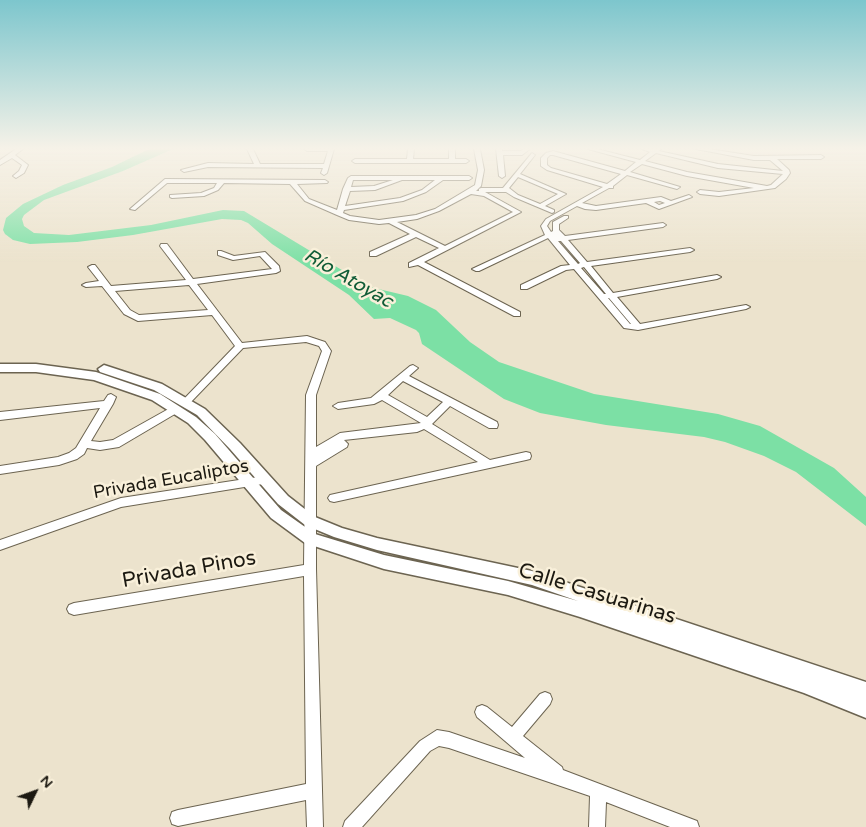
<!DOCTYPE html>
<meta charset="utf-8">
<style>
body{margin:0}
#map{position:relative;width:866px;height:827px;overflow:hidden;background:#ece3cd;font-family:"Varela Round",sans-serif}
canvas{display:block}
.north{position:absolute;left:10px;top:767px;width:50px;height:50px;-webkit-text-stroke:4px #f9f0da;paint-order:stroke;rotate:48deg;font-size:14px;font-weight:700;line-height:20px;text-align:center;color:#1c1911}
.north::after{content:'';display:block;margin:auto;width:18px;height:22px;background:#1c1911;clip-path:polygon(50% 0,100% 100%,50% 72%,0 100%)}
</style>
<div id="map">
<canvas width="866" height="827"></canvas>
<div class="north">N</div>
</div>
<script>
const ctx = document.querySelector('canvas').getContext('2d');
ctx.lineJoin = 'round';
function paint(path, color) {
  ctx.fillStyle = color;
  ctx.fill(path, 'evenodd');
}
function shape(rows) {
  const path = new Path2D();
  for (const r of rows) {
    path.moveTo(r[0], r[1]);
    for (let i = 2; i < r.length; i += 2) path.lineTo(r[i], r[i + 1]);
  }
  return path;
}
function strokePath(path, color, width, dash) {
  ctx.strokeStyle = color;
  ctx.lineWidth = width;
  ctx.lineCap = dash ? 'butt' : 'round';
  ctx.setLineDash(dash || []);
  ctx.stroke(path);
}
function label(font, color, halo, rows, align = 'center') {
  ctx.font = font + ' "Varela Round",sans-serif';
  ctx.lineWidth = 5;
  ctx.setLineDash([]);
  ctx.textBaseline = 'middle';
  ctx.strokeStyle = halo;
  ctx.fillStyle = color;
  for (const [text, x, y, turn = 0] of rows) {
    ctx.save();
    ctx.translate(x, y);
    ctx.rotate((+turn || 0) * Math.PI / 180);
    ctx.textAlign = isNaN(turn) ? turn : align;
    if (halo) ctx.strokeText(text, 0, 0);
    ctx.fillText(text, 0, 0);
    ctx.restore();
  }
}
const water = shape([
 [149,149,173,149,123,171,44,200,24,215,22,219,24,226,34,233,69,235,151,225,223,210,244,211,370,287,408,296,436,310,470,342,499,362,594,394,718,414,760,426,834,468,866,497,866,526,796,472,764,456,725,442,704,437,606,425,540,413,504,399,422,344,419,333,416,330,390,318,374,319,349,295,272,244,248,223,241,220,222,219,133,235,77,242,30,244,13,240,5,234,3,230,6,218,23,204,63,185,112,167]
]);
const minor = shape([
 [16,149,23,149,15,155,28,165,24,173,16,178,13,176,19,171,22,165,12,158,0,165,0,160,16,149],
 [247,149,253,149,260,164,324,164,328,151,307,151,304,149,334,149,327,173,324,175,321,173,323,168,208,167,184,172,181,170,208,163,254,164,247,149],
 [408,149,414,149,413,159,449,159,449,149,455,149,455,159,466,159,469,161,466,163,355,163,352,161,355,159,407,159,408,149],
 [474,149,480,149,484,170,481,186,476,191,479,191,479,189,481,188,503,188,532,153,535,155,520,174,566,194,545,206,554,210,554,212,552,213,514,197,506,192,485,192,521,212,424,262,520,312,520,316,514,316,418,265,409,267,409,263,439,248,416,237,376,256,370,256,370,252,410,234,389,223,379,224,349,220,337,215,305,201,290,184,224,183,218,190,204,196,172,198,170,197,170,195,201,193,214,188,217,183,167,183,135,210,130,209,165,179,325,180,328,182,327,183,297,184,309,199,337,210,343,189,348,178,351,176,469,176,472,178,469,180,443,180,426,192,403,201,344,210,343,213,350,216,379,220,416,215,435,209,475,185,478,170,474,149],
 [518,177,558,194,540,204,518,195,509,188,518,177],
 [353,180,393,180,374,186,351,187,353,180],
 [402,180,435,180,422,190,400,198,345,206,350,191,375,190,402,180],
 [471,194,484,196,513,212,445,246,397,222,417,219,439,211,471,194],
 [496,149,502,149,502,151,521,151,524,149,530,149,522,155,503,155,505,176,502,178,499,176,496,149],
 [588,149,597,149,640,160,650,152,642,149,661,149,659,151,718,164,783,171,770,160,754,160,696,149,709,149,754,156,821,155,824,157,821,159,777,159,789,170,790,173,786,179,775,188,719,196,700,194,697,192,700,190,719,192,754,188,687,176,642,164,630,172,680,187,677,189,627,175,613,186,613,188,609,188,582,203,596,206,661,197,671,201,689,195,692,197,659,209,646,203,596,210,585,209,577,206,550,221,547,226,551,232,553,231,553,222,564,216,568,216,568,218,559,224,559,230,565,236,663,223,666,225,663,227,568,240,587,262,690,248,694,250,690,252,591,266,613,293,717,275,721,277,717,279,617,297,640,324,746,305,750,307,746,309,638,330,624,328,574,269,566,270,527,289,521,289,521,285,561,266,570,265,548,238,479,271,476,271,472,269,545,235,541,226,546,219,603,187,547,170,541,166,541,158,546,153,553,151,625,171,636,162,588,149],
 [656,153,718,168,783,174,771,185,767,186,687,172,645,161,656,153],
 [550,155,553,155,621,174,607,184,551,168,547,165,547,158,550,155],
 [660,201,665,203,659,205,654,202,660,201],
 [558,241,561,241,580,263,578,264,558,241],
 [584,267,606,294,604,294,581,268,584,267],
 [608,298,609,298,631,324,630,324,608,298],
 [161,244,167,244,193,279,272,269,260,256,233,260,218,255,218,251,221,251,234,256,265,252,279,266,280,271,276,273,197,284,242,343,307,336,325,342,331,351,316,395,316,447,340,433,421,423,382,400,374,404,338,409,333,406,338,403,371,398,410,366,413,365,418,368,409,376,497,422,498,425,497,428,489,428,450,406,432,424,490,460,526,452,530,453,531,456,530,459,526,460,334,502,330,501,328,498,330,495,478,462,424,429,417,432,344,440,348,444,347,447,316,466,316,569,323,827,307,827,306,800,178,826,172,824,170,818,172,812,178,810,306,784,304,576,74,615,69,613,67,609,69,605,74,603,304,565,306,395,322,351,319,346,306,342,243,348,189,404,183,404,181,402,183,400,235,346,212,315,138,321,124,314,102,286,86,287,82,285,86,283,99,281,88,267,92,265,95,265,111,286,186,280,160,246,161,244],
 [189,285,208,310,139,315,130,310,115,291,189,285],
 [403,381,443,402,427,417,388,395,403,381],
 [111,394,116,397,113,404,91,441,100,442,113,440,172,407,176,406,181,409,180,411,119,447,100,450,87,448,84,454,77,459,59,465,0,474,0,466,58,457,69,453,76,448,100,408,0,420,0,412,104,401,108,395,111,394],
 [265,476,269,477,271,480,269,483,121,507,0,550,0,540,121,498,265,476],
 [545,692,550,694,552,699,550,704,523,736,562,767,563,770,697,821,699,827,670,827,606,802,605,827,589,827,590,796,449,748,439,746,430,751,362,827,343,827,345,821,420,741,437,730,449,732,525,758,477,717,475,712,477,707,482,705,487,707,512,727,540,694,545,692]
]);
const major = shape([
 [0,364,36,364,96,372,160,394,196,417,215,434,281,510,315,534,384,555,508,581,578,601,532,585,377,550,334,537,305,525,278,504,230,449,197,415,154,390,100,372,98,369,104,365,162,384,205,409,240,443,288,496,315,517,342,528,377,538,532,571,866,682,866,718,804,693,580,617,508,595,384,569,305,543,271,518,205,440,188,423,152,400,94,380,36,372,0,372,0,364]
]);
const streetNames = [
 ["Privada Eucaliptos",171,480,-10]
];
const waterNames = [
 ["Río Atoyac",348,279,30]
];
const nearStreetnames = [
 ["Privada Pinos",189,570,-10],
 ["Calle Casuarinas",597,594,17]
];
paint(water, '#7ce0a5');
strokePath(minor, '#6c6451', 2);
strokePath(major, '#6c6451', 3);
paint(minor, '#fff');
paint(major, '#fff');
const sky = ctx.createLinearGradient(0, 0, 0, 265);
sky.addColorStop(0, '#7dc6cd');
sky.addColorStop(0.56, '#f6f2e8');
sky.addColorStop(1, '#f6f2e800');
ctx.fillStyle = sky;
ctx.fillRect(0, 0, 866, 265);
label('18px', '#1c1911', '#f9f0da', streetNames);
label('italic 19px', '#105c37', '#f9f0da', waterNames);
label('21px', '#1c1911', '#f9f0da', nearStreetnames);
</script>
